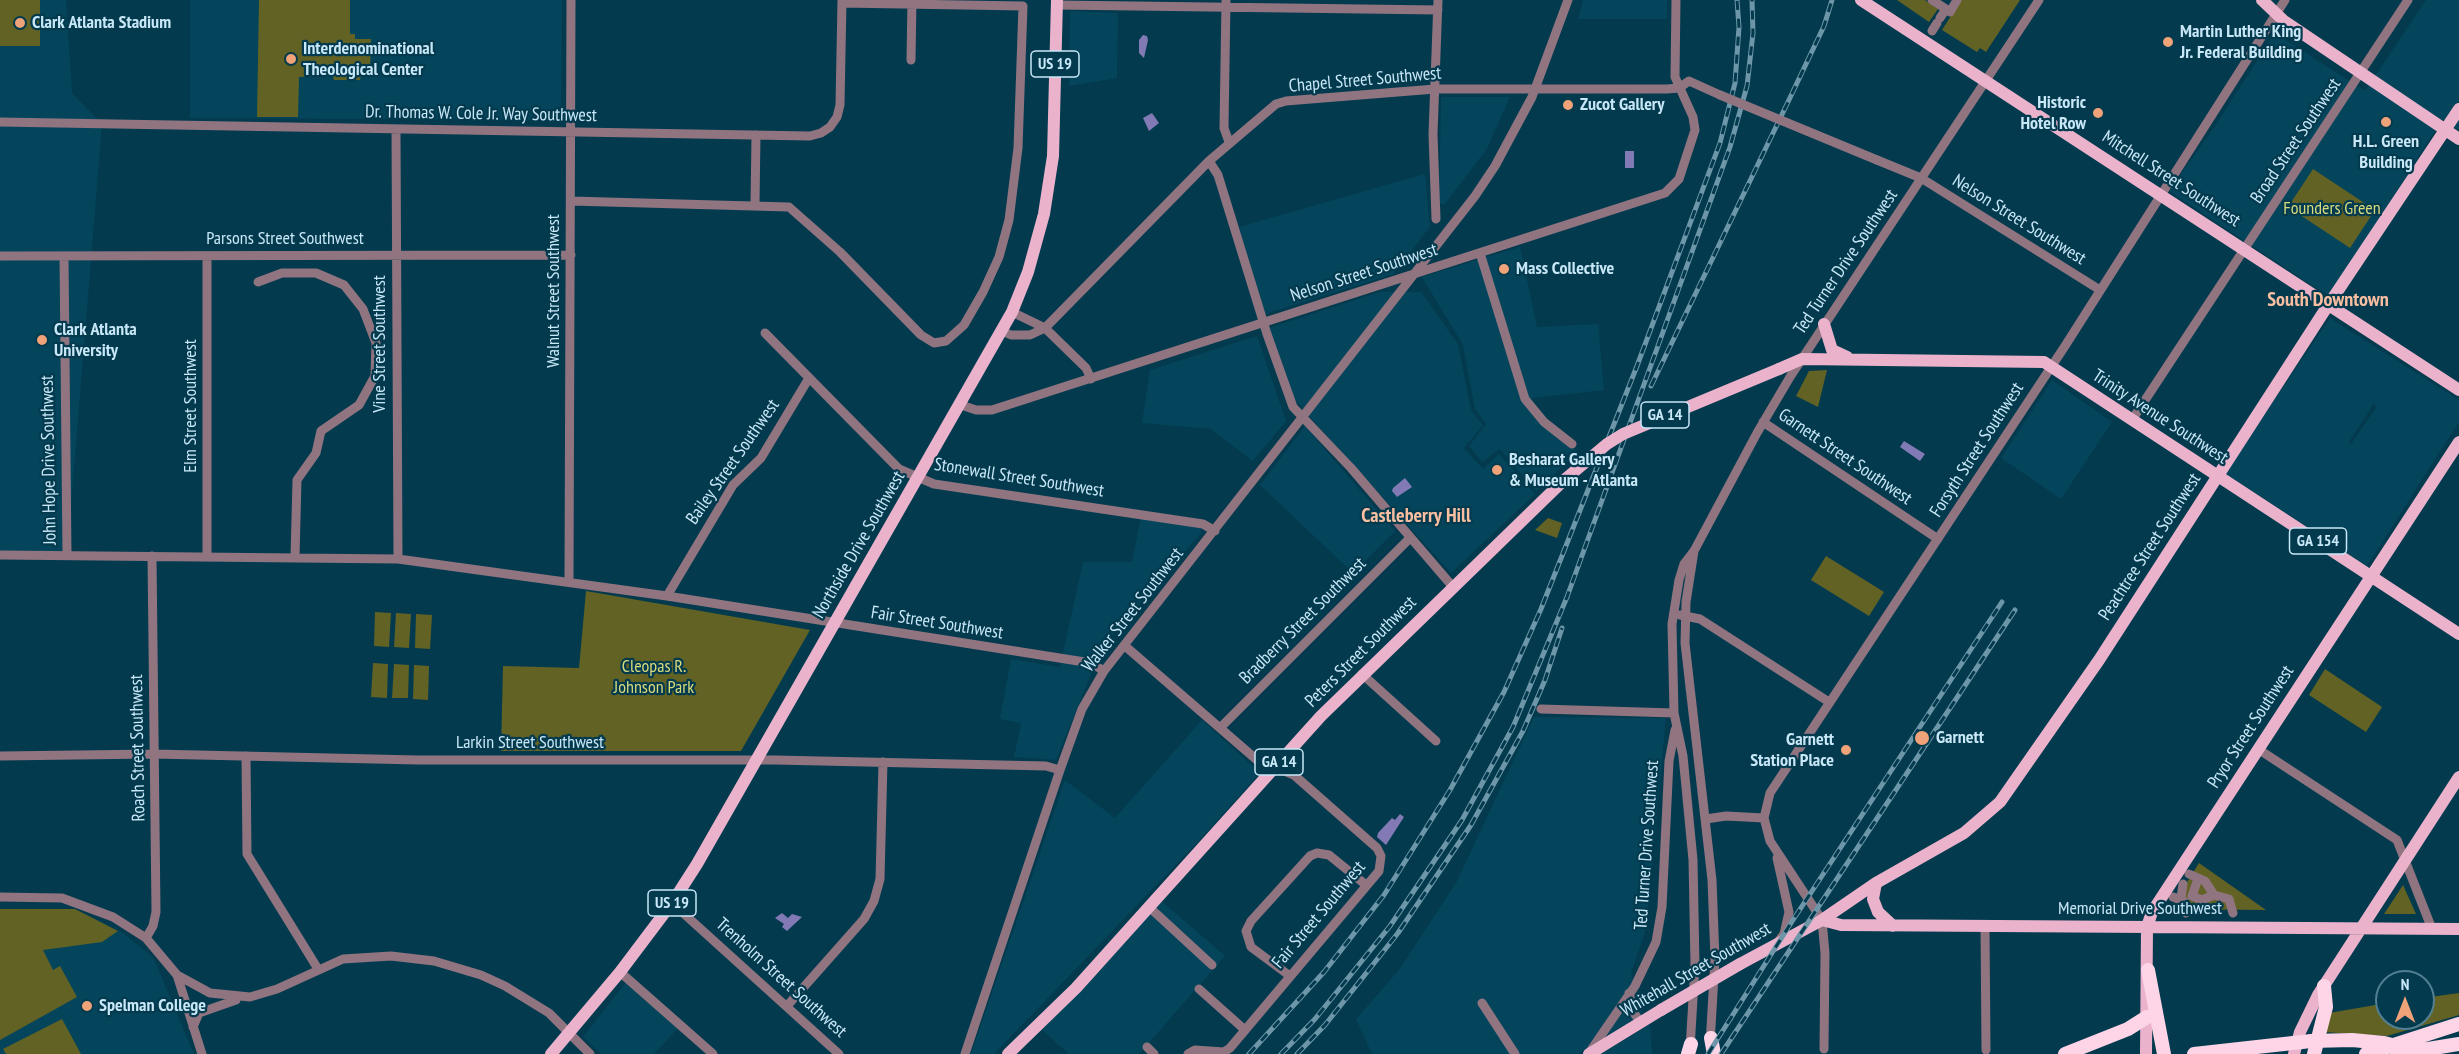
<!DOCTYPE html>
<style>
body{margin:0}
#map{position:relative;width:2459px;height:1054px;overflow:hidden;background:#033a4e;font-family:"PT Sans Narrow",sans-serif}
canvas{display:block}
.north{position:absolute;left:2375px;top:970px;width:60px;height:60px;box-sizing:border-box;background:#033a4e;border:2px solid #527f92;border-radius:50%;rotate:0deg;font-size:16px;font-weight:700;line-height:24px;text-align:center;color:#c8e7f7}
.north::after{content:'';display:block;margin:auto;width:21px;height:27px;background:#f0a378;clip-path:polygon(50% 0,100% 100%,50% 72%,0 100%)}
</style>
<div id="map">
<canvas width="2459" height="1054"></canvas>
<div class="north">N</div>
</div>
<script>
const ctx = document.querySelector('canvas').getContext('2d');
ctx.lineJoin = 'round';
function paint(path, color) {
  ctx.fillStyle = color;
  ctx.fill(path, 'evenodd');
}
function shape(rows) {
  const path = new Path2D();
  for (const r of rows) {
    path.moveTo(r[0], r[1]);
    for (let i = 2; i < r.length; i += 2) path.lineTo(r[i], r[i + 1]);
  }
  return path;
}
function strokePath(path, color, width, dash) {
  ctx.strokeStyle = color;
  ctx.lineWidth = width;
  ctx.lineCap = dash ? 'butt' : 'round';
  ctx.setLineDash(dash || []);
  ctx.stroke(path);
}
function label(font, color, halo, rows, align = 'center') {
  ctx.font = font + ' "PT Sans Narrow",sans-serif';
  ctx.lineWidth = 4.5;
  ctx.setLineDash([]);
  ctx.textBaseline = 'middle';
  ctx.strokeStyle = halo;
  ctx.fillStyle = color;
  for (const [text, x, y, turn = 0] of rows) {
    ctx.save();
    ctx.translate(x, y);
    ctx.rotate((+turn || 0) * Math.PI / 180);
    ctx.textAlign = isNaN(turn) ? turn : align;
    if (halo) ctx.strokeText(text, 0, 0);
    ctx.fillText(text, 0, 0);
    ctx.restore();
  }
}
const built = shape([
 [0,0,66,0,72,93,102,124,67,555,0,557],
 [190,0,562,0,561,120,190,118],
 [1583,0,1667,0,1667,19,1578,19],
 [2426,0,2459,0,2459,130,2442,119,2330,297,2169,191,2215,126,2275,33,2365,91],
 [1070,11,1118,13,1117,78,1069,86],
 [1441,97,1510,97,1487,149,1444,205,1439,203],
 [1425,174,1430,227,1393,274,1265,314,1239,227],
 [1520,247,1537,327,1598,324,1604,390,1532,398,1540,423,1578,452,1536,491,1500,449,1482,462,1469,446,1486,424,1475,409,1463,345,1422,277],
 [1380,292,1421,292,1458,344,1471,410,1483,425,1464,448,1483,469,1499,454,1535,494,1451,573,1294,399,1269,328],
 [2330,318,2459,400,2459,422,2417,487,2415,486,2417,488,2367,566,2225,473],
 [2374,403,2376,408,2351,444,2349,442],
 [1257,336,1286,421,1253,461,1211,429,1142,423,1150,370],
 [2052,380,2112,422,2061,499,2001,458],
 [1305,426,1395,531,1353,573,1260,485],
 [1141,517,1201,528,1201,533,1102,647,1056,760,1014,757,1021,723,1000,719,1011,659,1060,667,1083,562,1132,562],
 [1534,717,1666,718,1646,929,1631,973,1640,997,1642,1015,1578,1054,1372,1054,1356,1019,1399,970,1456,883],
 [1202,720,1260,773,1192,848,994,1054,971,1054,1065,780,1115,818],
 [1160,900,1225,956,1139,1054,1069,1054,1042,1030],
 [0,909,75,909,123,933,153,957,194,1054,0,1054],
 [626,982,678,1028,654,1054,602,1054,583,1037],
 [1650,1024,1652,1054,1600,1054,1628,1038]
]);
const green = shape([
 [0,0,40,0,40,46,0,46],
 [259,0,350,0,350,34,355,34,355,39,371,39,370,73,361,73,360,80,334,80,333,76,299,77,298,117,257,117],
 [1897,0,1925,0,1938,9,1929,22],
 [1961,0,2020,0,1986,52,1980,48,1977,52,1942,30],
 [2313,169,2375,210,2350,248,2288,207],
 [1827,370,1818,407,1796,396,1809,371],
 [1548,518,1562,523,1557,538,1535,530],
 [1826,556,1884,592,1869,616,1811,580],
 [586,591,810,630,741,751,501,751,503,666,579,668],
 [375,612,391,613,389,647,374,646],
 [396,613,411,614,409,648,394,647],
 [416,614,432,615,430,649,415,648],
 [373,663,388,664,387,698,371,697],
 [394,664,409,665,408,698,392,698],
 [414,665,429,666,428,700,413,699],
 [2325,669,2382,707,2366,732,2309,695],
 [2199,863,2266,910,2170,909],
 [2403,885,2416,914,2384,914],
 [0,909,75,909,118,931,102,942,43,950,53,970,60,966,77,997,0,1040],
 [2459,993,2459,1015,2387,1036,2323,1032,2329,1013,2387,1003,2387,1018,2423,1018,2423,998],
 [62,1019,81,1054,6,1054,3,1049]
]);
const water = shape([
 [1143,35,1147,36,1148,40,1144,58,1139,53,1139,40],
 [1152,113,1159,123,1149,131,1143,118],
 [1625,151,1634,151,1634,168,1625,168],
 [1904,441,1925,454,1920,461,1900,447],
 [1405,478,1412,487,1397,497,1392,491,1393,488],
 [1400,814,1404,817,1386,845,1377,837,1378,833,1392,818,1395,820],
 [782,913,788,918,792,914,802,917,787,931,782,927,784,924,775,918]
]);
const minor = shape([
 [1226,0,1224,128,1229,142],
 [1932,0,1946,9,1940,18],
 [1057,5,1438,10],
 [1946,9,1950,12,1957,0],
 [1932,31,1937,23],
 [911,60,912,0],
 [0,122,810,136,821,133,830,127,837,117,840,105,842,0],
 [396,129,398,559],
 [1877,160,1921,178,2100,290],
 [1209,161,1218,175,1267,334,1293,407,1351,468,1453,587],
 [571,201,789,207,840,252,921,335,934,343,946,341,964,325,983,292,999,257,1009,220,1018,148,1023,6,842,3],
 [755,205,756,135],
 [1436,219,1433,134,1438,0],
 [1480,253,1525,399,1544,422,1572,444],
 [0,256,571,255],
 [64,256,67,555],
 [207,256,207,556],
 [258,282,282,273,316,273,344,285,363,309,376,343,375,376,359,405,321,431,316,453,297,480,295,557],
 [1012,312,1045,328,1086,368,1091,379],
 [1002,331,1011,335,1030,335,1045,328,1209,161,1276,104,1286,101,1435,89,1667,89,1679,88,1689,81,1720,95],
 [765,333,899,469,934,484,1203,524,1215,531],
 [961,405,976,410,992,410,1665,193,1679,179,1695,130,1693,117,1675,77,1676,0],
 [2132,420,2408,0],
 [1763,422,1938,539],
 [1694,551,1686,602,1685,643,1712,880,1715,959,1710,1044],
 [0,555,398,559,667,596,1091,663,1104,671],
 [569,582,571,0],
 [667,596,733,485,761,458,809,378],
 [1680,615,1700,619,1829,702],
 [1125,646,1257,760,1294,775,1377,848,1381,856,1379,871,1230,1048,1224,1052,1195,1050,1188,1054],
 [1362,674,1436,741],
 [1541,709,1674,713],
 [1220,728,1410,538],
 [2258,749,2397,840,2432,929],
 [0,756,154,754,418,760,775,760,1046,766,1060,770],
 [246,756,247,854,318,969],
 [1706,819,1726,816,1764,818],
 [1777,858,1789,912,1784,934,1778,942],
 [2189,874,2205,881,2214,895,2229,899,2233,913],
 [2198,879,2192,896,2202,900,2214,895],
 [0,897,62,898,113,917,146,938,177,975,202,1054],
 [2173,897,2184,901,2186,913],
 [2181,898,2183,884],
 [672,903,839,1054],
 [1149,907,1212,965],
 [1985,926,1986,1050],
 [146,938,153,926,156,912,152,556],
 [620,972,713,1054],
 [177,975,210,993,250,997,277,989,343,959,391,956,434,961,481,975,505,986,549,1013,590,1054],
 [1290,976,1251,947,1246,931,1251,921,1310,856,1317,853,1329,855,1366,885],
 [1199,989,1245,1030],
 [1629,993,1634,1013,1641,1023],
 [1482,1003,1515,1054],
 [787,1006,864,919,874,901,880,879,883,762],
 [193,1027,199,1013,236,1000],
 [1147,1047,1154,1054],
 [1690,1049,1695,965,1693,860,1683,756,1674,713,1672,624,1679,580,1684,564,1694,551,1757,433,1790,377,2039,0],
 [1824,1049,1825,953,1822,920,1770,841,1764,818,1770,793,2065,346,2285,0],
 [1589,1053,1635,986,1656,942,1662,907,1669,761,1675,730],
 [965,1054,1060,770,1082,709,1104,671,1475,196,1495,166,1532,97,1568,0]
]);
const major = shape([
 [1861,0,2459,390],
 [2262,0,2284,21,2459,139],
 [1824,324,1832,350,1847,357],
 [1779,369,1802,359,2044,362,2459,634],
 [1876,883,1873,899,1878,912,1893,926],
 [1822,920,1841,925,2459,929],
 [1740,964,1822,920,1876,883,1964,833,2000,802,2099,660,2323,313,2459,109],
 [551,1054,620,972,672,903,697,864,1012,312,1028,272,1044,214,1053,156,1057,0],
 [1008,1054,1076,988,1321,716,1563,481],
 [1589,1054,1661,1010],
 [2146,1054,2147,927,2152,912,2459,442],
 [2294,1054,2300,1032,2318,995,2459,777]
]);
const highway = shape([
 [2148,970,2164,1054],
 [1711,1038,1714,1054],
 [1688,1054,1691,1044],
 [2065,1054,2128,1029,2147,1017],
 [2314,1054,2326,1007,2324,986],
 [2366,1054,2459,1024],
 [2397,1054,2459,1044]
]);
const rail = shape([
 [1651,386,1788,102,1824,26,1832,0],
 [1249,1054,1324,972,1384,895,1450,790,1504,692,1541,609,1637,366,1720,143,1735,83,1739,27,1737,0],
 [1281,1054,1315,1019,1390,926,1462,820,1513,727,1567,597,1730,147,1747,86,1753,33,1752,0],
 [1297,1054,1325,1025,1398,933,1471,825,1523,731,1545,680,1562,628],
 [1708,1054,1791,923,2002,602],
 [1721,1054,2015,610]
]);
const minorBridge = shape([
 [1720,95,1877,160]
]);
const majorBridge = shape([
 [1563,481,1607,444,1623,434,1779,369],
 [1661,1010,1740,964]
]);
const highwayBridge = shape([
 [2194,1054,2311,1041,2352,1040,2384,1043,2429,1054]
]);
const markers = [
 [20,23,6,"#f0a378"],
 [2168,42,6,"#f0a378"],
 [291,59,6,"#f0a378"],
 [1568,105,6,"#f0a378"],
 [2098,113,6,"#f0a378"],
 [2386,122,6,"#f0a378"],
 [1504,269,6,"#f0a378"],
 [42,340,6,"#f0a378"],
 [1497,470,6,"#f0a378"],
 [1922,738,8,"#f0a378"],
 [1846,750,6,"#f0a378"],
 [87,1006,6,"#f0a378"]
];
const shields = [
 [1055,64,48],
 [1665,415,48],
 [2318,541,57],
 [1279,762,48],
 [672,903,48]
];
const shieldNames = [
 ["US 19",1055,64],
 ["GA 14",1665,415],
 ["GA 154",2318,541],
 ["GA 14",1279,762],
 ["US 19",672,903]
];
const poiNames = [
 ["Clark Atlanta Stadium",32,23],
 ["Martin Luther King",2180,32],
 ["Jr. Federal Building",2180,53],
 ["Interdenominational",303,49],
 ["Theological Center",303,70],
 ["Historic",2086,103,"right"],
 ["Hotel Row",2086,124,"right"],
 ["Zucot Gallery",1580,105],
 ["H.L. Green",2386,142,"center"],
 ["Building",2386,163,"center"],
 ["Mass Collective",1516,269],
 ["Clark Atlanta",54,330],
 ["University",54,351],
 ["Besharat Gallery",1509,460],
 ["& Museum - Atlanta",1509,481],
 ["Garnett",1936,738],
 ["Garnett",1834,740,"right"],
 ["Station Place",1834,761,"right"],
 ["Spelman College",99,1006]
];
const streetNames = [
 ["Chapel Street Southwest",1365,80,-5],
 ["Dr. Thomas W. Cole Jr. Way Southwest",481,114,1],
 ["Broad Street Southwest",2296,141,-56],
 ["Mitchell Street Southwest",2171,179,33],
 ["Nelson Street Southwest",2019,220,32],
 ["Parsons Street Southwest",285,239],
 ["Ted Turner Drive Southwest",1846,262,-56],
 ["Nelson Street Southwest",1364,273,-18],
 ["Walnut Street Southwest",554,291,-90],
 ["Vine Street Southwest",380,344,-90],
 ["Elm Street Southwest",191,406,-90],
 ["Trinity Avenue Southwest",2160,417,33],
 ["Forsyth Street Southwest",1977,450,-57],
 ["Garnett Street Southwest",1845,457,34],
 ["John Hope Drive Southwest",49,460,-91],
 ["Bailey Street Southwest",733,462,-55],
 ["Stonewall Street Southwest",1019,478,9],
 ["Northside Drive Southwest",859,545,-60],
 ["Peachtree Street Southwest",2150,547,-57],
 ["Walker Street Southwest",1133,610,-52],
 ["Bradberry Street Southwest",1303,621,-45],
 ["Fair Street Southwest",937,623,9],
 ["Peters Street Southwest",1361,652,-45],
 ["Pryor Street Southwest",2251,727,-57],
 ["Larkin Street Southwest",530,743],
 ["Roach Street Southwest",138,748,-91],
 ["Ted Turner Drive Southwest",1647,845,-86],
 ["Memorial Drive Southwest",2140,909],
 ["Fair Street Southwest",1319,915,-50],
 ["Whitehall Street Southwest",1696,970,-30],
 ["Trenholm Street Southwest",781,978,42]
];
const parkNames = [
 ["Founders Green",2332,209],
 ["Cleopas R.",654,667],
 ["Johnson Park",654,688]
];
const neighbourhoodNames = [
 ["South Downtown",2328,300],
 ["Castleberry Hill",1416,516]
];
paint(built, '#04455c');
paint(green, '#626224');
paint(water, '#817ab4');
strokePath(minor, '#907480', 9);
strokePath(major, '#ebb2cc', 12);
strokePath(highway, '#fed4e7', 14);
strokePath(rail, '#6d97a9', 5);
strokePath(rail, '#033a4e', 3, [9]);
strokePath(minorBridge, '#907480', 9);
strokePath(majorBridge, '#ebb2cc', 12);
strokePath(highwayBridge, '#fed4e7', 14);
for (const [x, y, r, color] of markers) {
  const dot = new Path2D();
  dot.arc(x, y, r, 0, 2 * Math.PI);
  ctx.fillStyle = color;
  ctx.fill(dot);
  strokePath(dot, '#033a4e', 2);
}
for (const [x, y, w] of shields) {
  const box = new Path2D();
  box.roundRect(x - w / 2, y - 13, w, 26, 4.5);
  ctx.fillStyle = '#033a4e';
  ctx.fill(box);
  strokePath(box, '#c8e7f7', 1.5);
}
label('bold 16px', '#c8e7f7', null, shieldNames);
label('bold 18px', '#c8e7f7', '#033a4e', poiNames, 'left');
label('18px', '#c8e7f7', '#033a4e', streetNames);
label('18px', '#d9da7c', '#033a4e', parkNames);
label('bold 20px', '#fabfa0', '#033a4e', neighbourhoodNames);
</script>
